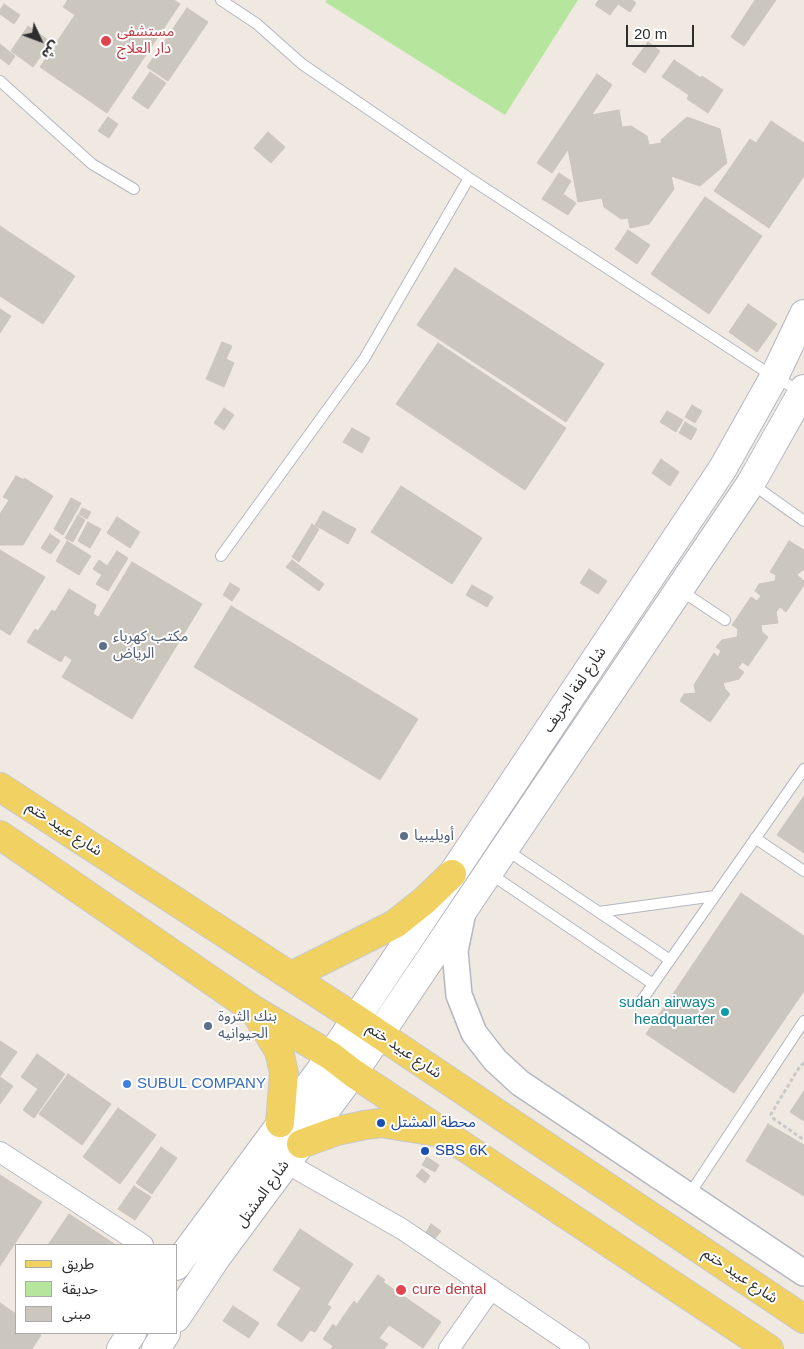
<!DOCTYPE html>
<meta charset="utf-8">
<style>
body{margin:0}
#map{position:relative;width:804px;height:1349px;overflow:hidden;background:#efe9e1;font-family:Helvetica,"Noto Sans Arabic",sans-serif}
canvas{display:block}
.legend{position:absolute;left:15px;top:1244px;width:162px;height:90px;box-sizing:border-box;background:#fff;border:1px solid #ababab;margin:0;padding:6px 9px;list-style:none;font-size:15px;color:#2e2e2e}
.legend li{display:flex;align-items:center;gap:10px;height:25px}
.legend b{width:25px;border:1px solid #ababab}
.north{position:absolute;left:15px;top:15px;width:50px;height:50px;-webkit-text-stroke:4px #fff;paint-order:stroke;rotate:133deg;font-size:14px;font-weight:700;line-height:20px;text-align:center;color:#2e2e2e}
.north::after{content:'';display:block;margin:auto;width:18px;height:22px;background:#2e2e2e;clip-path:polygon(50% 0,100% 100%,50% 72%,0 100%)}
.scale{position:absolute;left:626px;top:25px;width:68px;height:22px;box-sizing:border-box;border:2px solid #2e2e2e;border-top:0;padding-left:6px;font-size:15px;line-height:18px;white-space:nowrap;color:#2e2e2e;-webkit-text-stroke:4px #fff;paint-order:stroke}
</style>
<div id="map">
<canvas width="804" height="1349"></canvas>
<ul class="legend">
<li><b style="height:6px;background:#f2d163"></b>طريق</li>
<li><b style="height:14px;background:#b6e59e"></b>حديقة</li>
<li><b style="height:14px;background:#cbc7bf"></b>مبنى</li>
</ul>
<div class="north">ش</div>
<div class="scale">20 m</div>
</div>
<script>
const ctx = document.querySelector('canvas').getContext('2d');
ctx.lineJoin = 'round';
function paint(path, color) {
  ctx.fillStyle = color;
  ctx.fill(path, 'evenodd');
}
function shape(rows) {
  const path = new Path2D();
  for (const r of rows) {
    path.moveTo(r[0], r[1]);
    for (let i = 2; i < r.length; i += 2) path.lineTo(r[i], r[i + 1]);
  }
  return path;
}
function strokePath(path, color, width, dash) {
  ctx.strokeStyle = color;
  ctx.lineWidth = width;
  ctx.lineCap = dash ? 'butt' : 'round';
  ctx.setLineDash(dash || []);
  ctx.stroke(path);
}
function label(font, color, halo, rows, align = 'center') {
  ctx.font = font + ' Helvetica,"Noto Sans Arabic",sans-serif';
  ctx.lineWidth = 4;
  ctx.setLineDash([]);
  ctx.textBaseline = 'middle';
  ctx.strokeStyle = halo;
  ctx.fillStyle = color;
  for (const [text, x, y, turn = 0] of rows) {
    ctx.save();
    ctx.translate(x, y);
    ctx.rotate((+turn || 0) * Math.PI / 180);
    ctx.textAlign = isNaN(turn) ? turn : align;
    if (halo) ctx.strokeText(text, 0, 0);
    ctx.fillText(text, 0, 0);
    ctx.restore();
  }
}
const green = shape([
 [327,0,578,0,505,115,325,2]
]);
const building = shape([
 [68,0,174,0,180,4,107,113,40,67,75,15,63,7,68,0],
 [599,0,632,0,636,3,630,12,618,4,610,15,595,5,599,0],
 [755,0,776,0,744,46,731,37,755,0],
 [4,4,20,15,14,24,0,14,0,10,4,4],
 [187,8,208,22,168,81,147,67,187,8],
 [28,26,51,42,33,67,11,51,28,26],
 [648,42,660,51,645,73,632,64,648,42],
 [0,44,15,56,9,65,0,58,0,44],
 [674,60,701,78,702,76,723,90,708,113,687,99,689,95,662,77,674,60],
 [150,72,166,83,148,109,132,98,150,72],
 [597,74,612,85,552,173,537,163,597,74],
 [619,110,622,127,631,126,647,136,649,145,661,143,661,140,687,117,720,129,727,163,700,186,671,176,674,189,649,224,630,228,628,218,621,219,604,207,602,198,578,202,568,149,591,115,619,110],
 [108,117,118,124,109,138,98,131,108,117],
 [771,121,804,143,804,176,769,228,714,191,750,139,756,143,771,121],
 [268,132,285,147,271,163,254,148,268,132],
 [559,173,571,181,563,194,576,203,568,215,542,199,559,173],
 [705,197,762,236,709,314,651,274,705,197],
 [0,226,75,276,43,324,0,296,0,226],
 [628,230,650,245,637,264,615,249,628,230],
 [455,268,604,364,566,422,417,325,455,268],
 [748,304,777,324,757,352,729,332,748,304],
 [0,309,11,316,0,333,0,309],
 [222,342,232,346,226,359,234,363,224,387,206,379,222,342],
 [438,343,566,428,525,490,396,404,438,343],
 [692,405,702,411,695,423,685,417,692,405],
 [224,408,234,415,224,430,214,423,224,408],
 [667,411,683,420,676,432,660,422,667,411],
 [685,422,697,429,691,440,679,433,685,422],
 [352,428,370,438,362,453,343,442,352,428],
 [661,459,679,472,670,486,652,473,661,459],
 [16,476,24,480,24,478,53,496,23,545,0,545,0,514,9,500,3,497,16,476],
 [401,486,482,538,452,584,371,532,401,486],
 [71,498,81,503,63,535,54,529,71,498],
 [82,508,91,512,87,519,79,514,82,508],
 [323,511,356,529,348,544,315,525,323,511],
 [78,515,85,520,73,542,65,538,78,515],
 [117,517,140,532,130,548,107,533,117,517],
 [88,522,101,529,90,548,78,541,88,522],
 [312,524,319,529,299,562,292,557,312,524],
 [50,534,60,541,51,554,41,548,50,534],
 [67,541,91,556,79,575,56,561,67,541],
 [789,541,804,550,804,570,801,571,797,575,804,581,804,585,786,612,780,607,776,612,778,623,761,625,762,632,768,637,748,666,742,662,738,668,744,672,739,679,723,683,725,689,730,694,710,722,680,701,684,694,696,693,694,685,714,653,718,657,721,651,716,647,722,640,737,637,738,629,732,625,751,597,757,601,761,596,755,591,759,584,775,581,776,575,770,572,789,541],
 [0,550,45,577,10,635,0,629,0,550],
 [117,551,128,558,108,591,96,584,102,575,93,569,99,560,107,566,117,551],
 [292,560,324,584,319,591,286,567,292,560],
 [132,562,202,604,132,719,62,677,132,562],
 [589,569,607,581,598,594,580,583,589,569],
 [230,583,240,589,232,601,223,595,230,583],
 [472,585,493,597,487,607,466,595,472,585],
 [69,589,96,605,93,614,98,617,72,660,65,655,61,662,27,642,35,629,38,631,52,610,55,612,69,589],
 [231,606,418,719,380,780,194,667,231,606],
 [804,796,804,853,777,835,804,796],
 [741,893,804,936,804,991,734,1093,646,1034,741,893],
 [0,1041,17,1052,0,1076,0,1041],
 [37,1054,65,1074,34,1118,23,1110,38,1089,21,1077,37,1054],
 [68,1074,111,1104,82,1145,39,1114,68,1074],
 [0,1077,13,1086,0,1104,0,1077],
 [804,1091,804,1121,790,1112,804,1091],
 [118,1108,156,1135,120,1184,83,1157,118,1108],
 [768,1124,804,1145,804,1196,746,1161,768,1124],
 [161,1147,177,1158,152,1194,136,1183,161,1147],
 [427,1157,439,1165,435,1172,422,1165,427,1157],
 [422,1169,430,1176,425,1183,416,1176,422,1169],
 [0,1175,42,1202,0,1266,0,1175],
 [134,1186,151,1197,135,1220,118,1209,134,1186],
 [69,1214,116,1245,48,1245,69,1214],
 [431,1224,441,1231,434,1240,425,1234,431,1224],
 [300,1229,353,1264,327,1305,331,1307,315,1332,310,1330,302,1342,277,1325,301,1288,273,1270,300,1229],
 [378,1275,385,1280,383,1282,441,1322,423,1348,389,1325,379,1338,388,1344,384,1349,331,1349,333,1346,323,1339,333,1324,336,1327,354,1301,357,1304,378,1275],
 [0,1303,16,1314,16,1333,37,1333,41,1335,32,1349,0,1349,0,1303],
 [233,1306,259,1323,249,1338,223,1321,233,1306]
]);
const path = shape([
 [804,1063,800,1066,771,1114,774,1119,804,1140]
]);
const service = shape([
 [221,0,257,24,302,64,469,178,774,377,802,392],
 [0,81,92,164,134,189],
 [752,484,804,521],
 [221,556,364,359,469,178],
 [680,590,725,620],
 [755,838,804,871],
 [505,849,670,960],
 [489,873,653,984],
 [599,912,715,896],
 [642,1000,804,769],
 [689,1195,804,1021]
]);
const minor = shape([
 [0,1152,143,1245],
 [274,1156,402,1229,579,1349],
 [449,1349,491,1289]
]);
const tertiary = shape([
 [463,912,455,951,459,995,474,1033,495,1060,520,1083,804,1273]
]);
const secondary = shape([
 [176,1266,331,1056,723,468,774,377,804,314],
 [176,1318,216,1258,353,1073,379,1035,751,483,804,389],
 [121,1349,132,1333],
 [156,1349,166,1333]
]);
const primary = shape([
 [0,787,355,1018,804,1319],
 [0,835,254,1010,331,1056,353,1073,769,1349],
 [291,976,395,924,425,900,452,874],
 [256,1013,279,1051,284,1073,280,1123],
 [301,1144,337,1131,365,1125,381,1123,436,1132]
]);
const markers = [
 [106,41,6,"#e0444e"],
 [103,646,5,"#5c6f8a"],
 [404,836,5,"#5c6f8a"],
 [725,1012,5,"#0f9aa8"],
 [208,1026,5,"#5c6f8a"],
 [127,1084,5,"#3f7fe0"],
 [381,1123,5,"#1a4fb4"],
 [425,1151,5,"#1a4fb4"],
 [401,1290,6,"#e0444e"]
];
const healthNames = [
 ["مستشفى",117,32],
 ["دار العلاج",117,49],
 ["cure dental",412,1290]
];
const serviceNames = [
 ["مكتب كهرباء",113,637],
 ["الرياض",113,654],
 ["أويليبيا",414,836],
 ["بنك الثروة",218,1017],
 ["الحيوانيه",218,1034]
];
const streetNames = [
 ["شارع لفة الجريف",575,690,-56],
 ["شارع عبيد ختم",64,829,33],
 ["شارع عبيد ختم",404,1051,34],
 ["شارع المشتل",263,1194,-54],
 ["شارع عبيد ختم",740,1276,34]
];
const cultureNames = [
 ["sudan airways",715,1003],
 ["headquarter",715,1020]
];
const shopNames = [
 ["SUBUL COMPANY",137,1084]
];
const transitNames = [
 ["محطة المشتل",391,1123],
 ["SBS 6K",435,1151]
];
paint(green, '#b6e59e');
paint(building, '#cbc7bf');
strokePath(building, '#cbc5ba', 1);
strokePath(service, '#b4b7c1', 12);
strokePath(minor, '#b4b7c1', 22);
strokePath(tertiary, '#b4b7c1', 28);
strokePath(secondary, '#b4b7c1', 30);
strokePath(primary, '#c9c9c9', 30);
strokePath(path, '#c9c9c9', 3, [4, 2.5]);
strokePath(service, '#fff', 10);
strokePath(minor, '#fff', 20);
strokePath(tertiary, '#fff', 25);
strokePath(secondary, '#fff', 28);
strokePath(primary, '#f2d163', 28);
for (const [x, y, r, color] of markers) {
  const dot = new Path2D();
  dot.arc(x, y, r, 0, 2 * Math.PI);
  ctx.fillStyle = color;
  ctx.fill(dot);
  strokePath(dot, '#fff', 2);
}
label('15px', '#be3a42', '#fff', healthNames, 'left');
label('15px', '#4e5e75', '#fff', serviceNames, 'left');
label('15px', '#2e2e2e', '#fff', streetNames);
label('15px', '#0d838f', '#fff', cultureNames, 'right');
label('15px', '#366cbe', '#fff', shopNames, 'left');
label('15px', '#164399', '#fff', transitNames, 'left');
</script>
